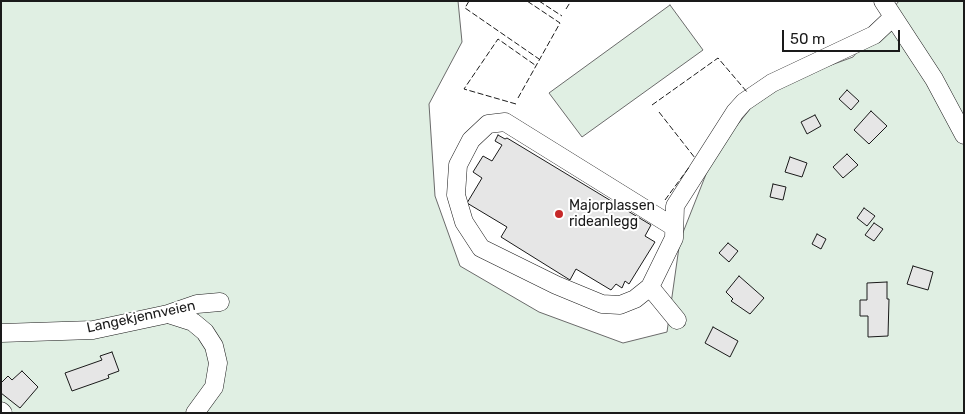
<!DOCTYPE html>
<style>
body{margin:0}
#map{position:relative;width:965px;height:414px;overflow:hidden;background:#fff;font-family:Rubik,sans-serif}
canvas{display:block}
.frame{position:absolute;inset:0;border:2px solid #1a1a1a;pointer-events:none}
.scale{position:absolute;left:782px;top:30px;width:118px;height:22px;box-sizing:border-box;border:2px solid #1a1a1a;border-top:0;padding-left:6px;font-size:15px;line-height:18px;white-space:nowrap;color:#1a1a1a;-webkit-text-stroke:4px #fff;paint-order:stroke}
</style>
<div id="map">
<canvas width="965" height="414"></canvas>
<div class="frame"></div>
<div class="scale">50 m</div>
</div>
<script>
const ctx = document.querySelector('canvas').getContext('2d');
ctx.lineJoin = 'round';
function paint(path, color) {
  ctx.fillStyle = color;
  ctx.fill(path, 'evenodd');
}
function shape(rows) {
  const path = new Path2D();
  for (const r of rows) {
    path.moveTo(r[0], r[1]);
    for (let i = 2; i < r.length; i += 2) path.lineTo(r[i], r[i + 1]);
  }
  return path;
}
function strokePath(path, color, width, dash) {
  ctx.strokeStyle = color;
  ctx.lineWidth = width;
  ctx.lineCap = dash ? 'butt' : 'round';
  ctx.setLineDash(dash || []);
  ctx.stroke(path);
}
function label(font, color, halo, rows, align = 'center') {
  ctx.font = font + ' Rubik,sans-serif';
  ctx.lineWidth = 4;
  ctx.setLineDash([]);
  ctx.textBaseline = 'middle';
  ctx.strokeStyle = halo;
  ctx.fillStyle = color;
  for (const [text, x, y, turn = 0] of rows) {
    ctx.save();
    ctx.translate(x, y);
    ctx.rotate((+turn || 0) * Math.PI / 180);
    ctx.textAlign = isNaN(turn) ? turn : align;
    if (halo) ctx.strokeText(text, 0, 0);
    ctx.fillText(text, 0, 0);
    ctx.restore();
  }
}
const green = shape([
 [1,1,458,1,462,42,429,104,435,196,460,266,539,312,623,343,667,332,680,240,714,154,766,89,853,57,899,1,964,1,964,413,1,413,1,1],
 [670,5,703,50,582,137,549,93,670,5]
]);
const building = shape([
 [847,90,859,101,851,110,839,99,847,90],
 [871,111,887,126,869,144,854,130,871,111],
 [815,115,821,126,807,134,801,122,815,115],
 [498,135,505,139,507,138,651,225,645,236,655,242,629,284,625,281,622,288,616,284,611,290,576,269,570,280,501,237,507,227,467,203,482,178,473,172,483,156,492,161,502,145,495,141,498,135],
 [847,154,858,165,843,178,833,167,847,154],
 [790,157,807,163,802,177,785,172,790,157],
 [773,184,786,187,783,200,770,197,773,184],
 [864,208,875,216,867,226,857,218,864,208],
 [874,223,883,229,874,241,865,235,874,223],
 [817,234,826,239,821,249,812,244,817,234],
 [728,243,738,251,729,262,719,253,728,243],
 [913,266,933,272,928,290,907,284,913,266],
 [739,276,764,298,750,314,731,301,733,299,726,292,739,276],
 [887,282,887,299,889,299,888,336,868,337,868,316,860,316,860,300,867,300,867,283,887,282],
 [713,327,738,341,730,357,705,343,713,327],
 [112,352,119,371,108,375,109,378,72,391,65,373,102,360,100,356,112,352],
 [22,371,38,387,20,408,1,393,1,383,8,376,12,380,22,371]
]);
const minor = shape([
 [883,1,934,79,964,135],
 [650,287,635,299,620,305,602,304,556,285,481,248,464,222,456,195,458,165,471,140,488,124,505,122,674,227],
 [168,314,193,322,205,332,214,346,218,363,214,387,195,413],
 [677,320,650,287,674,238,675,206,735,112,744,102,772,83,874,35,892,18],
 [1,333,93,330,168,314,197,304,220,302],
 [1,411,3,413]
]);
const fence = shape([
 [469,1,465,8,539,59],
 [539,1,562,16],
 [566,9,571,1],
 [518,98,560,23,527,1],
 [516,104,464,89,498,39,535,65],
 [652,105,718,58,747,92],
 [659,112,695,158],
 [665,200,690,166]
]);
const markers = [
 [559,214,5,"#c62828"]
];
const poiNames = [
 ["Majorplassen",569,206],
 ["rideanlegg",569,222]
];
const streetNames = [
 ["Langekjennveien",141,317,-12]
];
paint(green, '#e0efe3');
strokePath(green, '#6a6a6a', 1);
paint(building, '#e6e6e6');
strokePath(building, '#1a1a1a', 1);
strokePath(minor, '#1a1a1a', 19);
strokePath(minor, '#fff', 18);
strokePath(fence, '#1a1a1a', 1, [6, 2.5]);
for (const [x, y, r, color] of markers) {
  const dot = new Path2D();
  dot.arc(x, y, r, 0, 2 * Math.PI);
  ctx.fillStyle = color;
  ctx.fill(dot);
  strokePath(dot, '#fff', 2);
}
label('14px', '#1a1a1a', '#fff', poiNames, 'left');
label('14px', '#1a1a1a', '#fff', streetNames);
</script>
